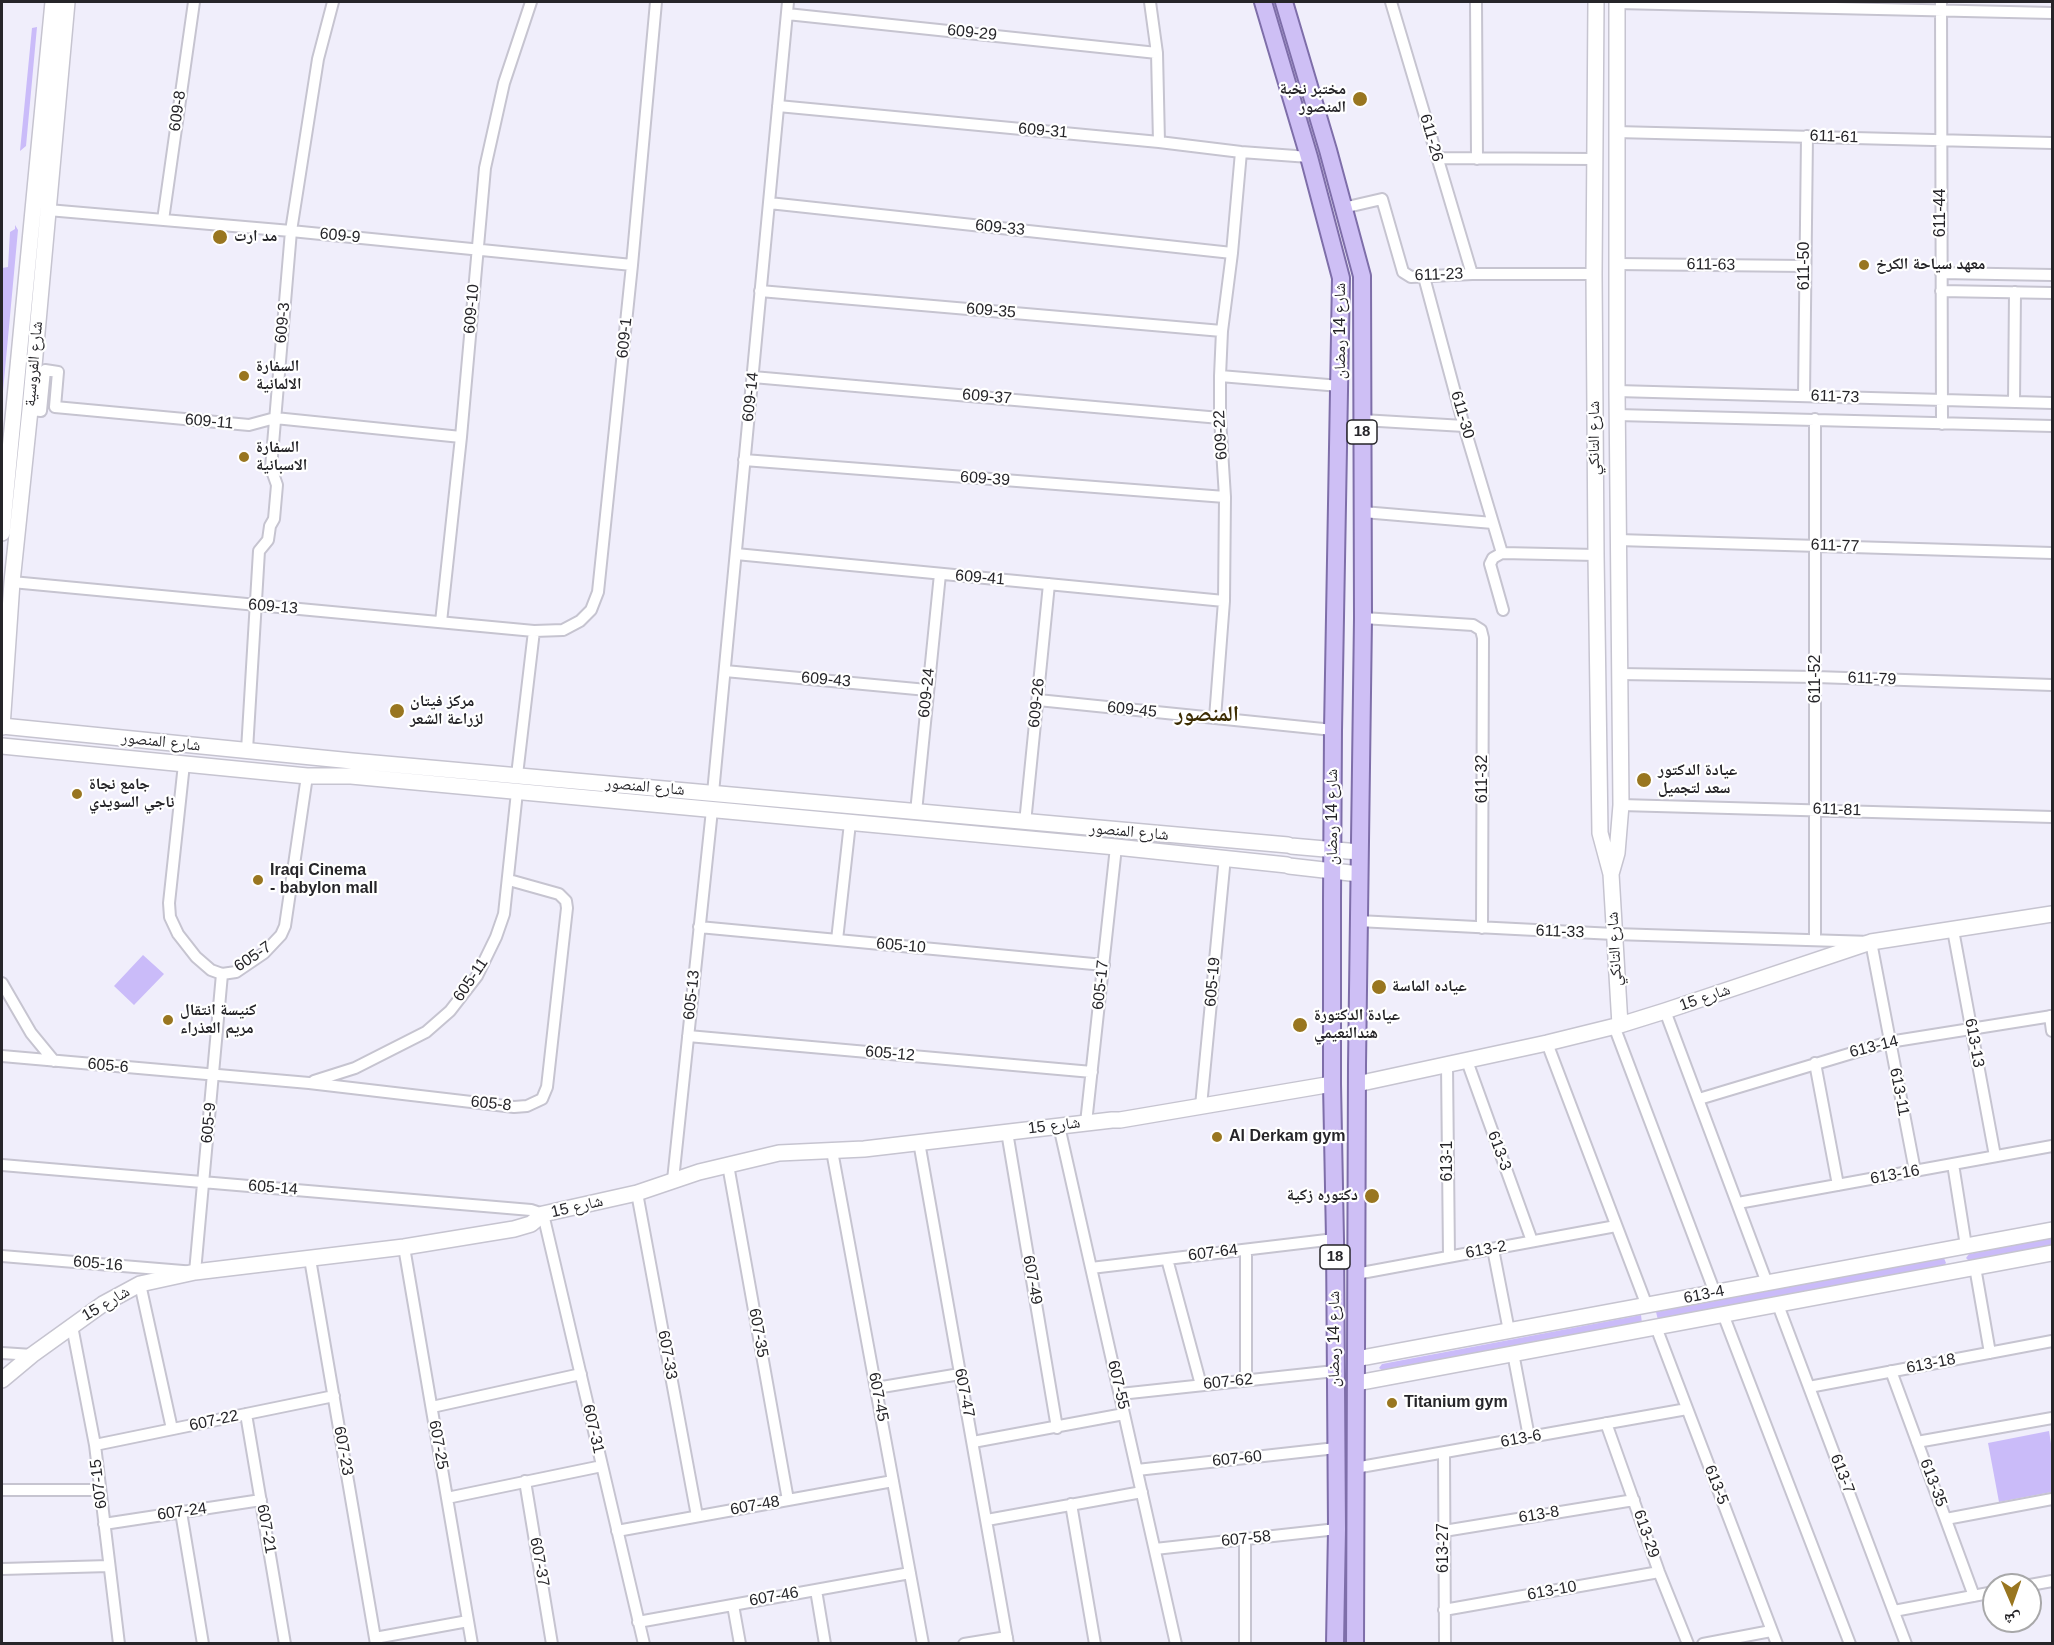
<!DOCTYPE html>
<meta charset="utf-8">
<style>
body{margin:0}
#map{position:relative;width:2054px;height:1645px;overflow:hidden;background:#f0eefb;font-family:Helvetica,"Noto Naskh Arabic",sans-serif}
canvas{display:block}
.frame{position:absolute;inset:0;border:3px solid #262529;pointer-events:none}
.north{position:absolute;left:1982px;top:1573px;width:60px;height:60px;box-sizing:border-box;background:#fff;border:2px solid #a8a8a9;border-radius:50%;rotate:178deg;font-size:16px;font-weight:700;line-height:24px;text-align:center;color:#262529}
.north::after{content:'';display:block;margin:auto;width:21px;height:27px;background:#997620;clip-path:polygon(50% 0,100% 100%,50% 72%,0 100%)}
</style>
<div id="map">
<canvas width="2054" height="1645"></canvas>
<div class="frame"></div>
<div class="north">ش</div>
</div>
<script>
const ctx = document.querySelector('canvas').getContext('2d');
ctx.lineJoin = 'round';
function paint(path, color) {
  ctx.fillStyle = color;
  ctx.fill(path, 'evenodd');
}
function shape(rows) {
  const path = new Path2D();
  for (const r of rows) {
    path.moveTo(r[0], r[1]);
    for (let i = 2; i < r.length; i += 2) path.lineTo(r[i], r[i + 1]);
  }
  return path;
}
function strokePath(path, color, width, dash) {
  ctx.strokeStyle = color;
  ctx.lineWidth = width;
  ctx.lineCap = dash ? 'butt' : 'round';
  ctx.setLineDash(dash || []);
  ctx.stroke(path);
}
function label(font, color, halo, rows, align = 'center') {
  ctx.font = font + ' Helvetica,"Noto Naskh Arabic",sans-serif';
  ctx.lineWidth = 4.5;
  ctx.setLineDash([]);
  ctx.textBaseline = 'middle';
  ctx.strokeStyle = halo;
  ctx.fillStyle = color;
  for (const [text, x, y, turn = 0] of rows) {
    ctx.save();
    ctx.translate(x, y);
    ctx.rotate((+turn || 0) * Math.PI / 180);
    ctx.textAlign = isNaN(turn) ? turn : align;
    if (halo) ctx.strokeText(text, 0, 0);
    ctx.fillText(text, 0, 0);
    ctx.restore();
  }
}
const green = shape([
 [37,27,26,146,20,151,32,28],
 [15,225,18,230,2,402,2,268,8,267,10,232,15,229],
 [143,955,164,974,134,1005,114,986],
 [2052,1238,2052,1246,1970,1262,1966,1258,1969,1254],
 [1944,1258,1946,1263,1943,1267,1658,1320,1656,1312],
 [1641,1315,1642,1323,1383,1371,1379,1368,1382,1364],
 [2049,1431,2052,1450,2052,1492,1999,1502,1988,1443]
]);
const street = shape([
 [1150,2,1157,53,1159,142],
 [1391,2,1472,274],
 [1476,2,1477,159],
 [1941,2,1942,424],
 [1617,3,2052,13],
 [787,14,1157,53],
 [778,106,1159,142,1241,152,1309,157],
 [1616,132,2052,143],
 [1437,158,1594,159],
 [769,203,1232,253],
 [1343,208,1382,199,1403,272,1411,277,1472,274,1594,274],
 [48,210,291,231,632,265],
 [163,220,194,2],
 [1617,264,1804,266],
 [1941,273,2052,275],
 [1424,277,1464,426,1502,553],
 [760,291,1222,331],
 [1941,291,2052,293],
 [1220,376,1340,386],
 [753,377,1220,418],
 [1617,391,2052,403],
 [1804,396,1807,136],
 [2014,402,2015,292],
 [30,410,41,411,45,370,58,372,55,407,249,425,275,418,461,437],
 [1617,415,2052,426],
 [1362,420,1464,426],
 [744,460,1225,497],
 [1363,512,1493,523],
 [1618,540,2052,553],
 [736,554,1224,601],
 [12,582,534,631,563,630,580,621,591,610,598,592,632,265,656,2],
 [1503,610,1490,564,1493,558,1502,553,1596,555],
 [1363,618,1473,625,1481,630,1483,638,1482,928],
 [441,622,461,437,485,168,504,83,531,2],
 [725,671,927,690],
 [1619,674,1816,677,2052,685],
 [1038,700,1333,730],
 [1215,718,1224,601,1225,497,1220,418,1220,376,1222,331,1232,253,1241,152],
 [247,750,259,551,268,540,270,526,274,519,277,485,271,468,291,231,318,59,333,2],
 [184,764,169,903,170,917,178,934,196,957,211,970,222,974,236,972,264,953,281,935,285,926,307,776],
 [517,775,534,631],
 [713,793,788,2],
 [1621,805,2052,817],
 [916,812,940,574],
 [1025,823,1049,584],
 [1358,921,1614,934,1871,942,1915,1171],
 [699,927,1104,965],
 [1953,930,1995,1156],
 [837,940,850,823],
 [1815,940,1815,419],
 [2,983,31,1033,54,1061],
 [1665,1011,1767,1283],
 [2050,1016,2052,1031],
 [1614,1026,1715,1293],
 [688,1036,1092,1072],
 [1547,1043,1647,1306],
 [2,1056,309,1083,514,1107,527,1106,542,1099,547,1087,567,908,566,901,559,894,509,880],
 [1467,1061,1532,1241],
 [1815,1063,1838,1185],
 [1447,1065,1449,1257],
 [314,1081,355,1068,426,1032,450,1011,477,976,496,937,504,914,517,792],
 [1699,1099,1889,1042,2052,1016],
 [1201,1106,1225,857],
 [1086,1123,1116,847],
 [1059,1126,1176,1644],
 [1007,1132,1057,1428],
 [919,1142,1008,1644],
 [832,1151,923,1644],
 [1953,1164,1966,1246],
 [2,1165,531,1210,543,1214,644,1644],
 [728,1165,788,1500],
 [673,1180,712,810],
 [637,1193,697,1516],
 [1738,1203,2052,1146],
 [404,1247,472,1644],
 [1493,1249,1509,1331],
 [1246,1250,1246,1380],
 [2,1256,195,1272,222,974],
 [310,1259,376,1644],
 [1167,1259,1201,1385],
 [1975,1267,1990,1353],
 [1091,1268,1335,1239],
 [1356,1274,1616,1226],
 [140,1284,172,1429],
 [1778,1305,1906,1644],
 [1723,1314,1850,1644],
 [72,1326,95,1445,119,1644],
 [1656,1327,1777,1644],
 [2,1353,32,1355],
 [1513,1353,1529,1437],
 [1891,1371,1974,1596],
 [1809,1387,2052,1341],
 [876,1388,960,1374],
 [1120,1394,1335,1371],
 [432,1407,581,1374],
 [246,1414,285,1644],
 [1606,1423,1659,1572,1688,1644],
 [973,1442,1124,1414],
 [1917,1442,2052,1418],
 [95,1445,334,1396],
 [1444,1453,1445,1644],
 [1355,1468,1687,1409],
 [1137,1470,1336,1448],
 [525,1481,552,1644],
 [2,1490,100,1490],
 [447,1498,602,1466],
 [1071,1504,1095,1644],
 [181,1512,203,1644],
 [1946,1519,2052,1499],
 [987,1520,1142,1492],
 [104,1524,261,1500],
 [617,1531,893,1481],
 [1444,1531,1634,1500],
 [1155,1549,1337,1529],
 [2,1569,109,1566],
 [2030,1585,2052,1581],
 [816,1590,825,1644],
 [733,1605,740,1644],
 [1444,1610,1659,1572],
 [1894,1611,1994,1592],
 [638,1622,910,1573],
 [375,1638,468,1621],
 [964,1644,1007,1637],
 [1245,1644,1245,1539],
 [1703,1644,1771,1631]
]);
const secondary = shape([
 [1596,2,1594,274,1596,555,1600,833,1611,874,1620,1025],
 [2,533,53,2],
 [2,726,352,761,1288,845],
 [2,727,12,582,30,410,67,2],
 [2,746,307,776,351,776,1116,847,1287,865],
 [1291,846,1359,852],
 [1289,866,1359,874],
 [1611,874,1617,853,1621,805,1617,391,1617,2],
 [1357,1084,1547,1043,1620,1025,1665,1011,1871,942,2052,914],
 [1356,1359,2052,1230],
 [2,1380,32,1355,103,1304,140,1284,195,1272,404,1247,514,1229,531,1224,543,1214,637,1193,699,1172,779,1153,864,1149,1112,1120,1120,1120,1332,1084],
 [1357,1383,2052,1253]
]);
const primary = shape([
 [1263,2,1309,157,1341,278,1333,730,1332,899,1332,1084,1335,1239,1337,1529,1335,1644],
 [1284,2,1328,150,1362,276,1363,618,1357,1065,1355,1644]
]);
const markers = [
 [1360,99,8,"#997620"],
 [220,237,8,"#997620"],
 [1864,265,6,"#997620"],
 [244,376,6,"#997620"],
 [244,457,6,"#997620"],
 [397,711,8,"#997620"],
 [1644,780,8,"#997620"],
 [77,794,6,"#997620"],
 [258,880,6,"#997620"],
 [1379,987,8,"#997620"],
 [168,1020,6,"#997620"],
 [1300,1025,8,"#997620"],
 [1217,1137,6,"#997620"],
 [1372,1196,8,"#997620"],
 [1392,1403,6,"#997620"]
];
const shields = [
 [1362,432,30],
 [1335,1257,30]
];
const shieldNames = [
 ["18",1362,432],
 ["18",1335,1257]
];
const streetNames = [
 ["609-29",972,33,6],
 ["609-8",178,111,-82],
 ["609-31",1043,131,5],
 ["611-61",1834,137,2],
 ["611-26",1431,138,74],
 ["611-44",1941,213,-90],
 ["609-33",1000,228,6],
 ["609-9",340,236,6],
 ["611-63",1711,265,1],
 ["611-50",1805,266,-90],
 ["611-23",1439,275,-2],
 ["609-10",472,309,-85],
 ["609-35",991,311,5],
 ["609-3",283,323,-85],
 ["شارع 14 رمضان",1341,331,-90],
 ["609-1",625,338,-84],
 ["شارع الفروسية",34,364,-85],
 ["609-14",751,397,-84],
 ["609-37",987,397,5],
 ["611-73",1835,397,2],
 ["611-30",1462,415,74],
 ["609-11",209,422,5],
 ["609-22",1221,435,-93],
 ["شارع التانكي",1595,438,-90],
 ["609-39",985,479,4],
 ["611-77",1835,546,2],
 ["609-41",980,578,5],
 ["609-13",273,607,5],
 ["611-52",1816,679,-90],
 ["611-79",1872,679,2],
 ["609-43",826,680,5],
 ["609-24",927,693,-84],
 ["609-26",1037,703,-84],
 ["609-45",1132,710,6],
 ["شارع المنصور",161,742,6],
 ["611-32",1483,779,-90],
 ["شارع المنصور",645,787,5],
 ["611-81",1837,810,2],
 ["شارع 14 رمضان",1333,817,-90],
 ["شارع المنصور",1129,832,5],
 ["611-33",1560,932,2],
 ["605-10",901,946,5],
 ["شارع التانكي",1615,949,-93],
 ["605-7",253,957,-34],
 ["605-11",471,980,-56],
 ["605-19",1213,982,-85],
 ["605-17",1101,985,-84],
 ["605-13",692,995,-84],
 ["شارع 15",1705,998,-19],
 ["613-13",1974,1043,80],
 ["613-14",1874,1047,-14],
 ["605-12",890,1054,5],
 ["605-6",108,1066,5],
 ["613-11",1899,1092,79],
 ["605-8",491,1104,6],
 ["605-9",209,1123,-85],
 ["شارع 15",1054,1126,-7],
 ["613-3",1499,1151,70],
 ["613-1",1448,1161,-90],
 ["613-16",1895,1175,-10],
 ["605-14",273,1188,5],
 ["شارع 15",577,1207,-13],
 ["613-2",1486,1250,-10],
 ["607-64",1213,1253,-7],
 ["605-16",98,1264,5],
 ["607-49",1032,1280,80],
 ["613-4",1704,1295,-11],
 ["شارع 15",106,1304,-31],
 ["607-35",758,1333,80],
 ["شارع 14 رمضان",1335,1339,-90],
 ["607-33",667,1355,80],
 ["613-18",1931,1364,-11],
 ["607-62",1228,1382,-6],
 ["607-55",1118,1385,77],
 ["607-47",964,1393,79],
 ["607-45",878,1397,79],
 ["607-22",214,1421,-12],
 ["607-31",593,1429,77],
 ["613-6",1521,1439,-10],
 ["607-25",438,1445,80],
 ["607-23",343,1451,80],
 ["607-60",1237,1459,-6],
 ["613-7",1842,1474,69],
 ["613-35",1933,1483,69],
 ["607-15",99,1484,-97],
 ["613-5",1716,1485,69],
 ["607-48",755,1506,-10],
 ["607-24",182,1512,-8],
 ["613-8",1539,1515,-9],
 ["607-21",266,1529,80],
 ["613-29",1646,1534,71],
 ["607-58",1246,1539,-6],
 ["613-27",1444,1548,-90],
 ["607-37",539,1562,80],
 ["613-10",1552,1591,-10],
 ["607-46",774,1597,-10]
];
const poiNames = [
 ["مختبر نخبة",1346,90,"right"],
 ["المنصور",1346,108,"right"],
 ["مد ارت",234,237],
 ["معهد سياحة الكرخ",1876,265],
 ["السفارة",256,367],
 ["الالمانية",256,385],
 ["السفارة",256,448],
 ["الاسبانية",256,466],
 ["مركز فيتان",410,702],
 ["لزراعة الشعر",410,720],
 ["عيادة الدكتور",1658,771],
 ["سعد لتجميل",1658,789],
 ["جامع نجاة",89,785],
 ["ناجي السويدي",89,803],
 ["Iraqi Cinema",270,871],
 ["- babylon mall",270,889],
 ["عياده الماسة",1392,987],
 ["كنيسة انتقال",180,1011],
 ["مريم العذراء",180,1029],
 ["عيادة الدكتورة",1314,1016],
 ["هندالنعيمي",1314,1034],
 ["Al Derkam gym",1229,1137],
 ["دكتوره زكية",1358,1196,"right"],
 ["Titanium gym",1404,1403]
];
const districtNames = [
 ["المنصور",1207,715]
];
paint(green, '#cabbf9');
strokePath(street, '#c6c4d0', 14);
strokePath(secondary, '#c6c4d0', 18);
strokePath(primary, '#7e6ea9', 20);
strokePath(street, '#fff', 10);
strokePath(secondary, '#fff', 15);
strokePath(primary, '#cebff5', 16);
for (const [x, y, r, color] of markers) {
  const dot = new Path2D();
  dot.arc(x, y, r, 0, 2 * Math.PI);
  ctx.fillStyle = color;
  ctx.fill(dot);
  strokePath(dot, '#fff', 2);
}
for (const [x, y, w] of shields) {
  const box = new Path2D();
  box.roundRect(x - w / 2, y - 12, w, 24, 4.5);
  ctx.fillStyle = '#fff';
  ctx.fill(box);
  strokePath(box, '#262529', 1.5);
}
label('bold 15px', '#262529', null, shieldNames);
label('16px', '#262529', '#fff', streetNames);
label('bold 16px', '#262529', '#fff', poiNames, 'left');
label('bold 22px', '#3c2c02', '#fff', districtNames);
</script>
